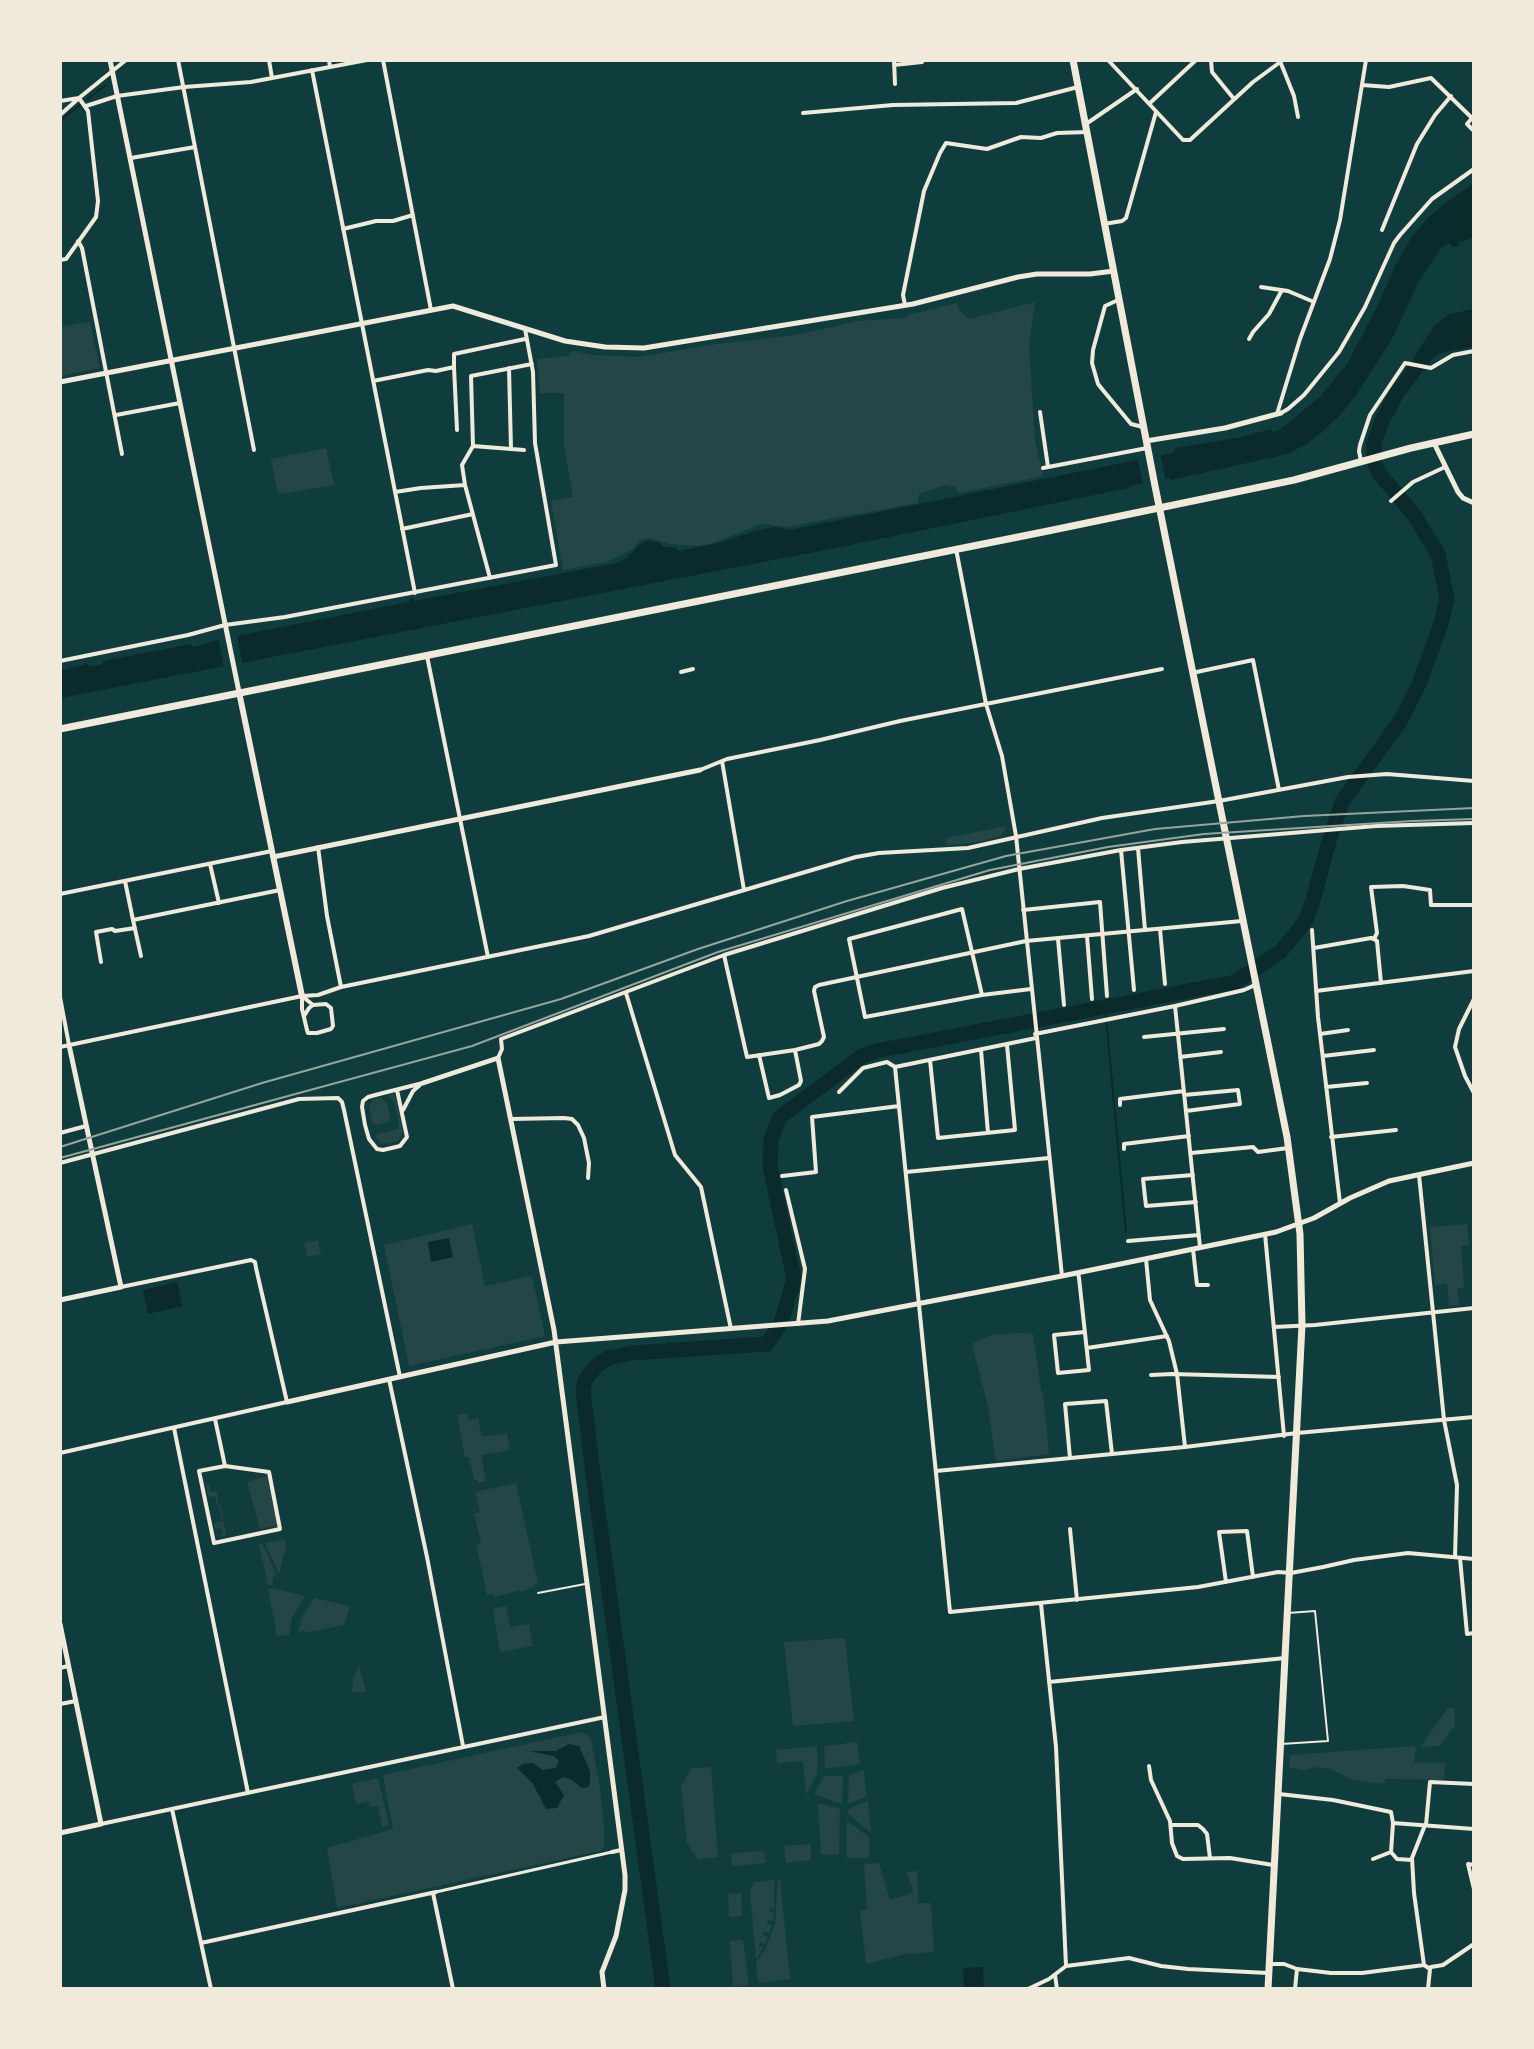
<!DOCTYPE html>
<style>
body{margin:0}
#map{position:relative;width:1534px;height:2049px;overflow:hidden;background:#0f3d3e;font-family:Mulish,sans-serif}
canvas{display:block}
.frame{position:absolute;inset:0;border:62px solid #f1e9da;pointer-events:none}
</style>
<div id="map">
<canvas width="1534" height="2049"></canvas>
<div class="frame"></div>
</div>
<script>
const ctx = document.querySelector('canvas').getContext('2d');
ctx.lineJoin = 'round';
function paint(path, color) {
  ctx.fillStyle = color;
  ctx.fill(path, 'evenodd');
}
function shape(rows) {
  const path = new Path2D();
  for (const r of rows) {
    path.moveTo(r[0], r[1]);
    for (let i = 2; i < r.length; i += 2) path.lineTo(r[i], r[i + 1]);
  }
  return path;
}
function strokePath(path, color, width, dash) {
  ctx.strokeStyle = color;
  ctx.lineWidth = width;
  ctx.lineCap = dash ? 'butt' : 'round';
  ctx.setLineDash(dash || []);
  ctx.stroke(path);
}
const green = shape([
 [1035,302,1029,343,1035,441,1043,476,959,493,955,487,944,485,919,494,918,503,786,527,761,524,713,543,698,546,669,544,649,538,639,540,632,550,606,562,563,570,551,501,573,497,564,444,564,393,540,393,537,359,568,356,573,351,593,355,640,357,710,345,787,336,834,327,856,321,905,318,908,315,957,303,959,310,969,319],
 [90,322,100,368,60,376,60,327],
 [326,448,334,485,278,494,271,459],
 [1008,826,1001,836,979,842,947,845,946,838],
 [392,1093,395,1096,402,1127,402,1135,398,1141,387,1144,380,1143,375,1135,398,1129,399,1124,394,1102,389,1096],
 [382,1098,387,1104,390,1119,389,1122,373,1125,369,1106,374,1099],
 [472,1224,485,1286,532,1276,545,1336,409,1366,384,1245],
 [1467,1224,1469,1245,1461,1246,1464,1288,1457,1289,1459,1305,1449,1306,1447,1284,1435,1285,1430,1227],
 [318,1240,321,1254,307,1257,304,1243],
 [1021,1333,1033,1334,1041,1391,1043,1393,1049,1454,996,1461,988,1407,972,1344,990,1335],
 [467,1413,468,1420,478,1418,482,1437,507,1433,510,1450,481,1455,486,1481,478,1483,477,1480,474,1480,469,1457,465,1457,457,1415],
 [267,1476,277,1523,276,1526,260,1529,247,1482],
 [516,1483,538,1583,534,1585,535,1591,533,1587,521,1592,520,1590,494,1597,493,1594,487,1595,476,1544,481,1543,474,1514,480,1512,475,1492],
 [206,1485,210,1485,210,1492,217,1491,218,1504,220,1504,226,1536,217,1536,223,1535,221,1528,215,1529,214,1523,222,1521,219,1505,217,1505,215,1496,208,1497],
 [285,1539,286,1546,279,1574,265,1543],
 [262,1543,276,1574,273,1577,272,1585,268,1585,259,1544],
 [272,1588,305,1596,292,1617,289,1635,277,1636,268,1589],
 [314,1598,350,1606,344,1625,305,1633,304,1630,298,1632,302,1617],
 [506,1606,510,1627,529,1624,533,1646,500,1652,493,1609],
 [845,1638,854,1721,793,1726,784,1642],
 [359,1666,366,1691,352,1693,353,1678],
 [1448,1708,1455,1708,1455,1725,1440,1746,1420,1747],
 [582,1732,591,1738,600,1789,604,1827,604,1847,600,1851,337,1908,327,1848,393,1829,383,1775],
 [857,1742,860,1764,825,1769,824,1746],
 [817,1746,817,1774,806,1795,803,1761,777,1763,776,1750],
 [1416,1746,1414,1762,1445,1763,1444,1780,1385,1779,1384,1784,1352,1780,1331,1769,1319,1767,1303,1770,1289,1767,1290,1755],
 [711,1767,718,1857,698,1859,687,1844,681,1786,692,1768],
 [864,1770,866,1797,848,1804,849,1775],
 [824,1776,843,1776,842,1804,814,1794],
 [378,1778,389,1825,382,1827,378,1806,370,1807,369,1801,356,1804,352,1784],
 [868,1801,871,1833,848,1814,848,1809],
 [818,1803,840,1809,839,1855,821,1854],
 [847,1821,869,1837,869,1858,847,1858],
 [811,1844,811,1860,786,1863,784,1846],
 [764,1851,766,1863,735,1866,732,1864,731,1853],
 [879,1863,890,1900,914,1892,906,1872,917,1871,918,1903,931,1903,934,1952,906,1954,866,1964,860,1911,867,1909,864,1864],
 [774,1880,774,1909,770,1908,769,1912,774,1913,772,1921,768,1920,767,1924,772,1925,769,1933,764,1931,763,1935,768,1937,765,1944,760,1942,759,1946,763,1948,756,1959,750,1891,755,1882],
 [778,1880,780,1880,790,1979,758,1983,756,1962,765,1950,775,1924],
 [741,1893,742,1916,729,1917,728,1894],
 [743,1940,749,1985,733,1987,730,1941]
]);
const water = shape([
 [1474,183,1474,238,1459,242,1459,246,1452,247,1450,243,1441,248,1419,281,1393,337,1358,392,1343,412,1323,431,1308,443,1288,454,1171,480,1170,478,1130,486,1129,488,830,549,60,698,60,671,84,665,86,662,89,667,103,664,103,661,191,644,192,647,198,646,216,640,409,602,409,599,413,598,414,601,617,563,628,557,640,544,646,541,658,542,664,547,675,547,679,551,723,542,755,531,774,527,790,530,1167,454,1174,453,1175,448,1242,437,1271,429,1273,432,1278,431,1319,398,1347,364,1376,309,1396,264,1411,238,1427,219,1444,204],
 [1474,309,1474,347,1444,352,1434,357,1428,363,1413,358,1435,325,1449,314],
 [449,1238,453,1257,431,1262,428,1242],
 [177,1282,182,1306,148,1314,143,1290],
 [569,1744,579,1746,590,1771,590,1783,588,1787,582,1788,570,1779,563,1777,555,1782,564,1795,557,1808,546,1809,533,1784,517,1768,523,1764,533,1763,543,1770,556,1768,559,1761,554,1756,528,1751,556,1751],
 [983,1967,984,1989,964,1989,963,1968]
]);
const pier = shape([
 [1160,453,1166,482,1144,487,1137,457],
 [236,633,243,665,224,669,218,636]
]);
const stream = shape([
 [87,99,105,86],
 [60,121,80,105],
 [1105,1007,1126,1232]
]);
const river = shape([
 [663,1989,592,1466,583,1391,585,1380,596,1366,608,1358,632,1353,767,1344,781,1323,794,1279,770,1166,771,1139,780,1117,862,1056,876,1051,1235,982,1280,952,1293,937,1306,920,1313,900,1329,841,1342,802,1401,720,1419,684,1441,624,1447,599,1438,554,1414,515,1379,473,1374,460,1374,443,1382,421,1397,393,1430,350,1435,347]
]);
const service = shape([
 [538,1593,585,1584],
 [1281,1744,1328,1741,1315,1611,1288,1613]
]);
const pedestrian = shape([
 [436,1892,612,1852]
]);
const minor = shape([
 [178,60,254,450],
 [269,60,272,78],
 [329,60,330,67],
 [383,60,431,310],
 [894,60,895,84],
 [1108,60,1183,140,1190,140,1253,82,1283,60],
 [1211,60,1212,72,1234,99],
 [1280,61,1294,96,1298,117],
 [894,65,922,62,923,60],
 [312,70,415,593],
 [1362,85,1389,87,1431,78,1472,118,1467,124,1474,131],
 [60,101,79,98,126,60],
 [1150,103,1196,60],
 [86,106,117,96,184,87,251,82,367,60],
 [803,113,893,105,1016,103,1078,87],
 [60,115,79,98,88,111,98,201,96,217,66,259,60,260],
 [1086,124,1137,89],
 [131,158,195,147],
 [1104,224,1122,221,1126,218,1156,112],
 [343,229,376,221,393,221,413,215],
 [1382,230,1417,144,1435,115,1451,96],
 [78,241,82,248,122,454],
 [1261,287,1288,291,1314,302],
 [1118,300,1105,306,1093,350,1092,363,1098,384,1102,389,1131,424,1143,427],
 [905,305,903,295,924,191,940,153,946,143,987,149,1021,137,1041,138,1057,133,1088,132],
 [1249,339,1253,332,1269,314,1282,290],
 [454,367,454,354,525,339],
 [509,368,511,449,524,450],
 [373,381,428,370,436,371,454,367,457,430],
 [1040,412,1048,467],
 [1281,413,1288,409,1304,395,1339,352,1365,307,1394,243,1400,235,1432,199,1474,169],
 [1277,414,1300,339,1330,259,1340,220,1366,60],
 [116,415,180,403],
 [473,446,511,449],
 [1361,461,1359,451,1360,445,1370,415,1405,363,1431,368,1453,355,1474,351],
 [1043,468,1147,448],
 [395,492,421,488,465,485],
 [1391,501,1413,482,1445,467],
 [402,529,473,514],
 [956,549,986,704,1002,756,1016,836,1062,1276],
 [490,578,465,485,462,465,473,446,471,376,532,364],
 [427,656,488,957],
 [60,661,188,635,225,625,285,617,556,565,535,443,533,372,525,329],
 [681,672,693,669],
 [1192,673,1253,660,1279,790],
 [722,761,744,890],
 [700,770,727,759,820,740,900,721,1162,669],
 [318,847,327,916,341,987],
 [1138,848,1145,930],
 [1121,850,1134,990],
 [210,864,219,903],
 [125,881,133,920,280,890],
 [60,894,272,851],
 [1023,910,1100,902,1107,996],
 [133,920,141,956],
 [1160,929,1165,984],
 [1312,930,1318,1017,1340,1203],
 [1087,936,1092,999],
 [1058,939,1064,1005],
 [1374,939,1377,933,1371,887,1403,886,1430,890,1431,905,1474,905],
 [1314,948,1371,938,1374,939,1377,941,1381,983],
 [724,955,747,1057,795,1050,819,1044,822,1041,824,1037,814,991,815,987,819,985,1026,941,1242,921],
 [101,962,96,932,112,929,115,931,135,928],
 [1316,991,1474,971],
 [626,993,675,1155,701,1187,731,1329],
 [982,995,962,909,849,939,865,1017,982,995,1031,989],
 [302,996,302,1009,307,1030,308,1033,317,1033,331,1029,333,1026,331,1008,326,1004,313,1005,309,1008,304,1016],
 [302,996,313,1005],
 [60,997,69,1045],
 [1474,999,1459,1029,1455,1047,1465,1076,1474,1093],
 [1175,1006,1244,990,1255,985],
 [1035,1034,1175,1006,1200,1247],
 [1320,1034,1348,1030],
 [1144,1037,1224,1029],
 [1036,1038,895,1067,950,1612,1198,1587,1278,1572,1291,1573,1323,1567,1354,1560,1408,1553,1474,1559],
 [60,1047,302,996,318,995,341,987,589,936,856,857,879,853,968,848,1102,818,1219,801,1348,777,1387,774,1474,781],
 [981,1050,988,1133],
 [759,1055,769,1098,780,1095,799,1085,801,1081,795,1050],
 [1323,1056,1374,1050],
 [1180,1057,1221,1052],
 [498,1058,502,1049,501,1039,724,955,942,888,1019,869,1121,850,1182,842,1376,826,1474,823],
 [930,1060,938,1138,1015,1130,1007,1045],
 [1326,1087,1367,1083],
 [397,1090,407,1137,400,1146,383,1150,377,1149,369,1139,365,1125,362,1107,363,1101,368,1097,383,1093,423,1083],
 [839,1092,863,1068,887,1062,895,1067],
 [1184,1095,1238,1090,1240,1104,1186,1111],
 [1120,1105,1120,1099,1184,1091],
 [403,1110,413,1091,420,1085],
 [511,1119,564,1118,572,1119,578,1125,584,1138,589,1163,588,1178],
 [60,1133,86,1126],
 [1331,1137,1396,1130],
 [1124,1149,1124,1144,1189,1136],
 [1191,1153,1253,1147,1258,1152,1288,1148],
 [60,1163,299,1099,338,1098,342,1102,344,1110,400,1377],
 [906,1172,1049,1158],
 [1193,1175,1143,1179,1146,1206,1196,1202],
 [1419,1175,1444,1420,1457,1485,1455,1557],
 [782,1176,816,1172,812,1117,899,1106],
 [786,1190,805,1269,798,1324],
 [1265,1234,1284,1436],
 [1128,1241,1199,1235],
 [1193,1249,1197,1285,1208,1285],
 [1146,1259,1150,1300,1169,1341,1177,1374,1185,1447],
 [1078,1273,1079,1278,1089,1370,1058,1373,1054,1335,1085,1332],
 [1274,1327,1315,1325,1474,1308],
 [1087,1348,1167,1336],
 [1151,1375,1172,1374,1279,1377],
 [389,1379,427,1557,463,1746],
 [215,1419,225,1466,199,1471,214,1543,280,1529,269,1472,225,1466],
 [174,1428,248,1793],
 [60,1453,287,1402,256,1268,255,1262,251,1260,121,1287],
 [1070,1458,1065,1404,1106,1401,1112,1454],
 [936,1471,1185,1447,1297,1433,1474,1417],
 [1070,1529,1077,1600],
 [1460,1558,1467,1634,1474,1633],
 [1226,1582,1219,1532,1247,1531,1253,1577],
 [60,1668,68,1666],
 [1049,1682,1285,1658],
 [60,1704,76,1701],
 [1149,1766,1151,1780,1170,1821,1172,1843,1177,1856,1183,1859,1230,1858,1273,1865],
 [1279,1794,1333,1800,1391,1812,1393,1823],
 [172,1809,211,1989],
 [101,1824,605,1717],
 [1171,1825,1198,1825,1203,1829,1207,1834,1210,1858],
 [1426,1825,1430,1782,1474,1784],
 [612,1852,621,1850],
 [1391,1852,1397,1859,1412,1860],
 [1373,1859,1391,1852,1393,1823,1474,1829],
 [1474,1865,1468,1864,1474,1889],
 [433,1893,453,1989],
 [201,1943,436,1892],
 [1270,1964,1284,1964,1297,1969,1331,1973,1362,1973,1424,1965,1430,1969,1431,1967,1443,1965,1474,1944],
 [1424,1965,1414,1893,1412,1858,1425,1825],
 [1066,1966,1129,1958,1161,1966,1188,1969,1268,1973],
 [1055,1975,1057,1989],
 [1028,1989,1049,1979,1066,1966,1056,1747,1041,1604],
 [1295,1989,1297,1969],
 [1428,1989,1430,1969]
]);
const tertiary = shape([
 [110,60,239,692],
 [60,382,453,306,565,341,605,347,644,348,913,304,1018,277,1037,274,1090,274,1114,271],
 [1146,441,1225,428,1281,413],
 [1434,443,1458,492,1463,498,1474,503],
 [273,857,700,770],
 [423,1083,498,1058,554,1330,625,1875,625,1890,616,1936,602,1972,604,1989],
 [60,1300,121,1287,69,1045],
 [287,1402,556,1342,828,1321,1062,1276,1276,1232,1314,1218,1350,1198,1389,1181,1474,1163],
 [60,1624,101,1824,60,1833]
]);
const secondary = shape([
 [239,692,302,996]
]);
const primary = shape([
 [1073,60,1155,486,1287,1137,1300,1234,1302,1325,1268,1989],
 [60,729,1048,531,1294,480,1411,448,1474,434]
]);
const rail = shape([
 [60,1147,262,1083,561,999,698,949,847,901,1006,856,1155,829,1304,816,1474,808],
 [60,1158,472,1046,718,952,990,870,1108,847,1204,834,1412,821,1474,819]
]);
paint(green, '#244646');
paint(water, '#0a2a2b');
paint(pier, '#0f3d3e');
strokePath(stream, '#0a2a2b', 2);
strokePath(river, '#0a2a2b', 15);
strokePath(service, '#f1e9da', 2);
strokePath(pedestrian, '#f1e9da', 3);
strokePath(minor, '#f1e9da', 4);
strokePath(tertiary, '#f1e9da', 5);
strokePath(secondary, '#f1e9da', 6);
strokePath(primary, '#f1e9da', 7);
strokePath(rail, '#97a49c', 2);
</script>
